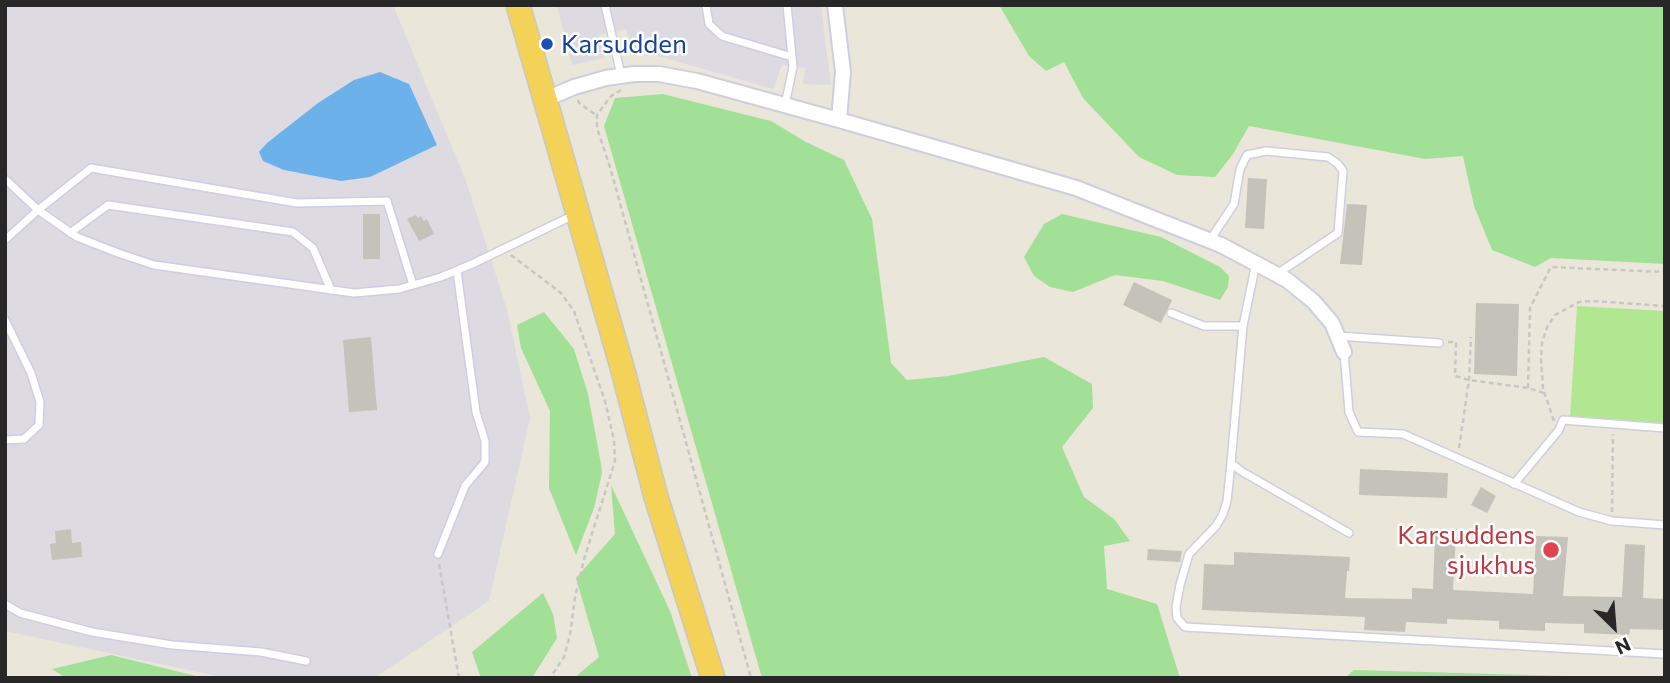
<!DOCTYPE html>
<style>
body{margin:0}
#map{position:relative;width:1670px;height:683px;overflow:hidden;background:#eae6d9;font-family:Commissioner,sans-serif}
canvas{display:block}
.frame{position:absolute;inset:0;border:7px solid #272727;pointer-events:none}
.north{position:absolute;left:1579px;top:592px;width:70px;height:70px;-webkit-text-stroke:5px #fff;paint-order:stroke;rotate:155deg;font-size:19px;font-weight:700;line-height:28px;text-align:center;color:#272727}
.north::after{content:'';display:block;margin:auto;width:24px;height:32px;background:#272727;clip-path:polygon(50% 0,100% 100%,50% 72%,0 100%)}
</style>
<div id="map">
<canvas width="1670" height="683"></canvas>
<div class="frame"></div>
<div class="north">N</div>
</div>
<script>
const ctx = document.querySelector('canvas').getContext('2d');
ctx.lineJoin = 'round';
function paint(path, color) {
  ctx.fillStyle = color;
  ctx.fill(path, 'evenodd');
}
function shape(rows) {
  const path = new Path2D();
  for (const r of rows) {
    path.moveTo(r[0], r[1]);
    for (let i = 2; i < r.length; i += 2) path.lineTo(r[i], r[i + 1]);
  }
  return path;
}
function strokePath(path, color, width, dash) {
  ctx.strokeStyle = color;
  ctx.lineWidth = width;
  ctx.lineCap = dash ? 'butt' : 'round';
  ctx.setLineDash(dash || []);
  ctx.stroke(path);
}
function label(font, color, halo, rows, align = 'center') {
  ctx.font = font + ' Commissioner,sans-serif';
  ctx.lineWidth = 5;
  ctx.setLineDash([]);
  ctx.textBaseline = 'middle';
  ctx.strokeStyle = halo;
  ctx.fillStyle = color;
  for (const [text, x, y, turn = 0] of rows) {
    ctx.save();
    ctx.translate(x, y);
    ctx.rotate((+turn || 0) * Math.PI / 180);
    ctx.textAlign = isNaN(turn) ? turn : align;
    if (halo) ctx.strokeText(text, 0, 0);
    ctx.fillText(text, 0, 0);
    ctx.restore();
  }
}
const industrial = shape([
 [5,5,393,5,466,181,507,310,530,418,489,601,374,678,226,678,5,631],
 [557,5,821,5,831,85,803,84,805,68,782,65,773,89,662,57,632,54,626,29,599,35,604,58,572,65]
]);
const green = shape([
 [999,5,1665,5,1665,264,1551,258,1535,267,1492,250,1474,206,1463,156,1425,159,1249,126,1233,154,1215,177,1177,175,1139,157,1083,98,1064,62,1046,71,1029,56],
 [663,94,771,121,806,142,844,160,872,219,891,363,907,380,948,376,1044,357,1092,384,1093,408,1062,447,1084,497,1114,519,1130,541,1104,546,1107,589,1157,604,1180,678,762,678,604,126,615,98],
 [1062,214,1161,237,1220,267,1229,276,1228,287,1220,300,1163,281,1115,275,1073,292,1050,287,1034,276,1024,257,1044,224],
 [544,312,574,349,588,394,601,464,602,473,594,508,576,555,549,488,550,411,521,348,517,325],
 [611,485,670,611,692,678,574,678,599,657,576,578,615,534],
 [543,593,553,614,557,638,532,678,481,678,472,652],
 [111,655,204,678,66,678,52,669],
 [1354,670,1599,677,1602,678,1345,678]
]);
const pitch = shape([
 [1577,306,1665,311,1665,423,1570,418]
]);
const water = shape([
 [380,72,409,84,437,145,370,177,341,181,284,170,263,161,259,152,267,143,318,103,354,80]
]);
const building = shape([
 [1248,178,1267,179,1264,229,1245,228],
 [1347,204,1367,205,1362,265,1340,264],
 [363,214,380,214,380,259,363,259],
 [416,215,418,218,421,216,424,221,427,219,434,234,419,241,407,219],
 [1134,282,1172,300,1161,323,1123,305],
 [1476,303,1519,304,1517,376,1474,374],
 [371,337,377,410,349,412,343,340],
 [1360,469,1448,473,1447,498,1359,495],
 [1481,487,1496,496,1487,513,1471,505],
 [71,529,72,543,81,542,82,557,52,560,50,544,56,543,55,531],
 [1435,533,1456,534,1453,590,1533,594,1536,536,1568,537,1563,596,1622,597,1625,544,1645,545,1643,598,1665,599,1665,630,1630,629,1629,635,1584,633,1584,624,1545,623,1545,631,1499,629,1499,621,1447,619,1447,624,1406,622,1405,632,1364,630,1365,617,1202,610,1204,564,1234,565,1234,552,1350,557,1349,571,1347,571,1345,598,1412,599,1412,588,1433,589],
 [1148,549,1182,551,1180,562,1147,560]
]);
const path = shape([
 [621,90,611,96,602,108,597,115,597,128,610,167,751,678],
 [578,100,579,103,596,115],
 [511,255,561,293,574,311,605,401,614,440,615,461,585,556,575,597,570,635,564,657,550,678],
 [1448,342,1456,342,1455,376,1469,380,1528,388,1544,393],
 [1528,388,1530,308,1551,267,1665,272],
 [1554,421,1543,389,1541,359,1542,343,1547,327,1555,315,1579,302,1592,301,1665,306],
 [1459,448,1469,380,1471,337],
 [1612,512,1613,434],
 [439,564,459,678]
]);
const service = shape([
 [605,5,621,75],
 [706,5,709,24,722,36,792,57],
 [785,105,793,67,787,5],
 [5,179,38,210,77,237,118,253,154,265,354,293,399,289,441,277,472,264,576,214],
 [70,233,108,205,293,232,313,248,331,290],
 [5,240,38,210,91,168,297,203,387,201,413,285],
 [1210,240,1234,204,1240,169,1247,155,1266,151,1328,157,1338,164,1343,171,1338,233,1277,274],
 [1256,263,1243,326,1231,463,1241,471,1349,533],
 [1171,313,1204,326,1243,326],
 [5,320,31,373,40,402,39,425,24,439,5,440],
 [1338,336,1439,343],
 [1344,352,1349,412,1358,432,1403,434,1579,512,1612,521,1665,525],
 [1231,463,1227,501,1223,514,1216,526,1189,554,1180,585,1176,607,1177,618,1185,627,1665,654],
 [1514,484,1559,430,1563,420,1665,428],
 [438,554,465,486,485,462,485,441,476,412,457,271],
 [5,604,20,613,92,632,172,645,261,652,306,661]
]);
const minor = shape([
 [835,5,843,72,839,120],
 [544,100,574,87,606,78,634,74,659,74,697,81,839,120,1076,188,1221,245,1287,280,1313,301,1332,323,1344,352]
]);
const trunk = shape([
 [518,5,622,367,656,497,713,678]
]);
const markers = [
 [547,44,7,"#1a4fb4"],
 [1551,550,9,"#e0444e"]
];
const transitNames = [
 ["Karsudden",561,44]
];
const healthNames = [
 ["Karsuddens",1535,535],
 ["sjukhus",1535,565]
];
paint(industrial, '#dedae2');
paint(green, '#a1e096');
paint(pitch, '#b2e791');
paint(water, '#6db1eb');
paint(building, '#c5c2b9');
strokePath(service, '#cecee0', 10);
strokePath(minor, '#cecee0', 18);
strokePath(trunk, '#c7c7c7', 26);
strokePath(path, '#c7c7c7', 2.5, [5, 3.5]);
strokePath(service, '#fff', 7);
strokePath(minor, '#fff', 14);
strokePath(trunk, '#f4d258', 23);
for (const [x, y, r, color] of markers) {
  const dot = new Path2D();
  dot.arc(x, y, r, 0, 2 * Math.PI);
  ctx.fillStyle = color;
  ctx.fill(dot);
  strokePath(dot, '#fff', 2.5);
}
label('26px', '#164399', '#fff', transitNames, 'left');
label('26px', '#be3a42', '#fff', healthNames, 'right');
</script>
